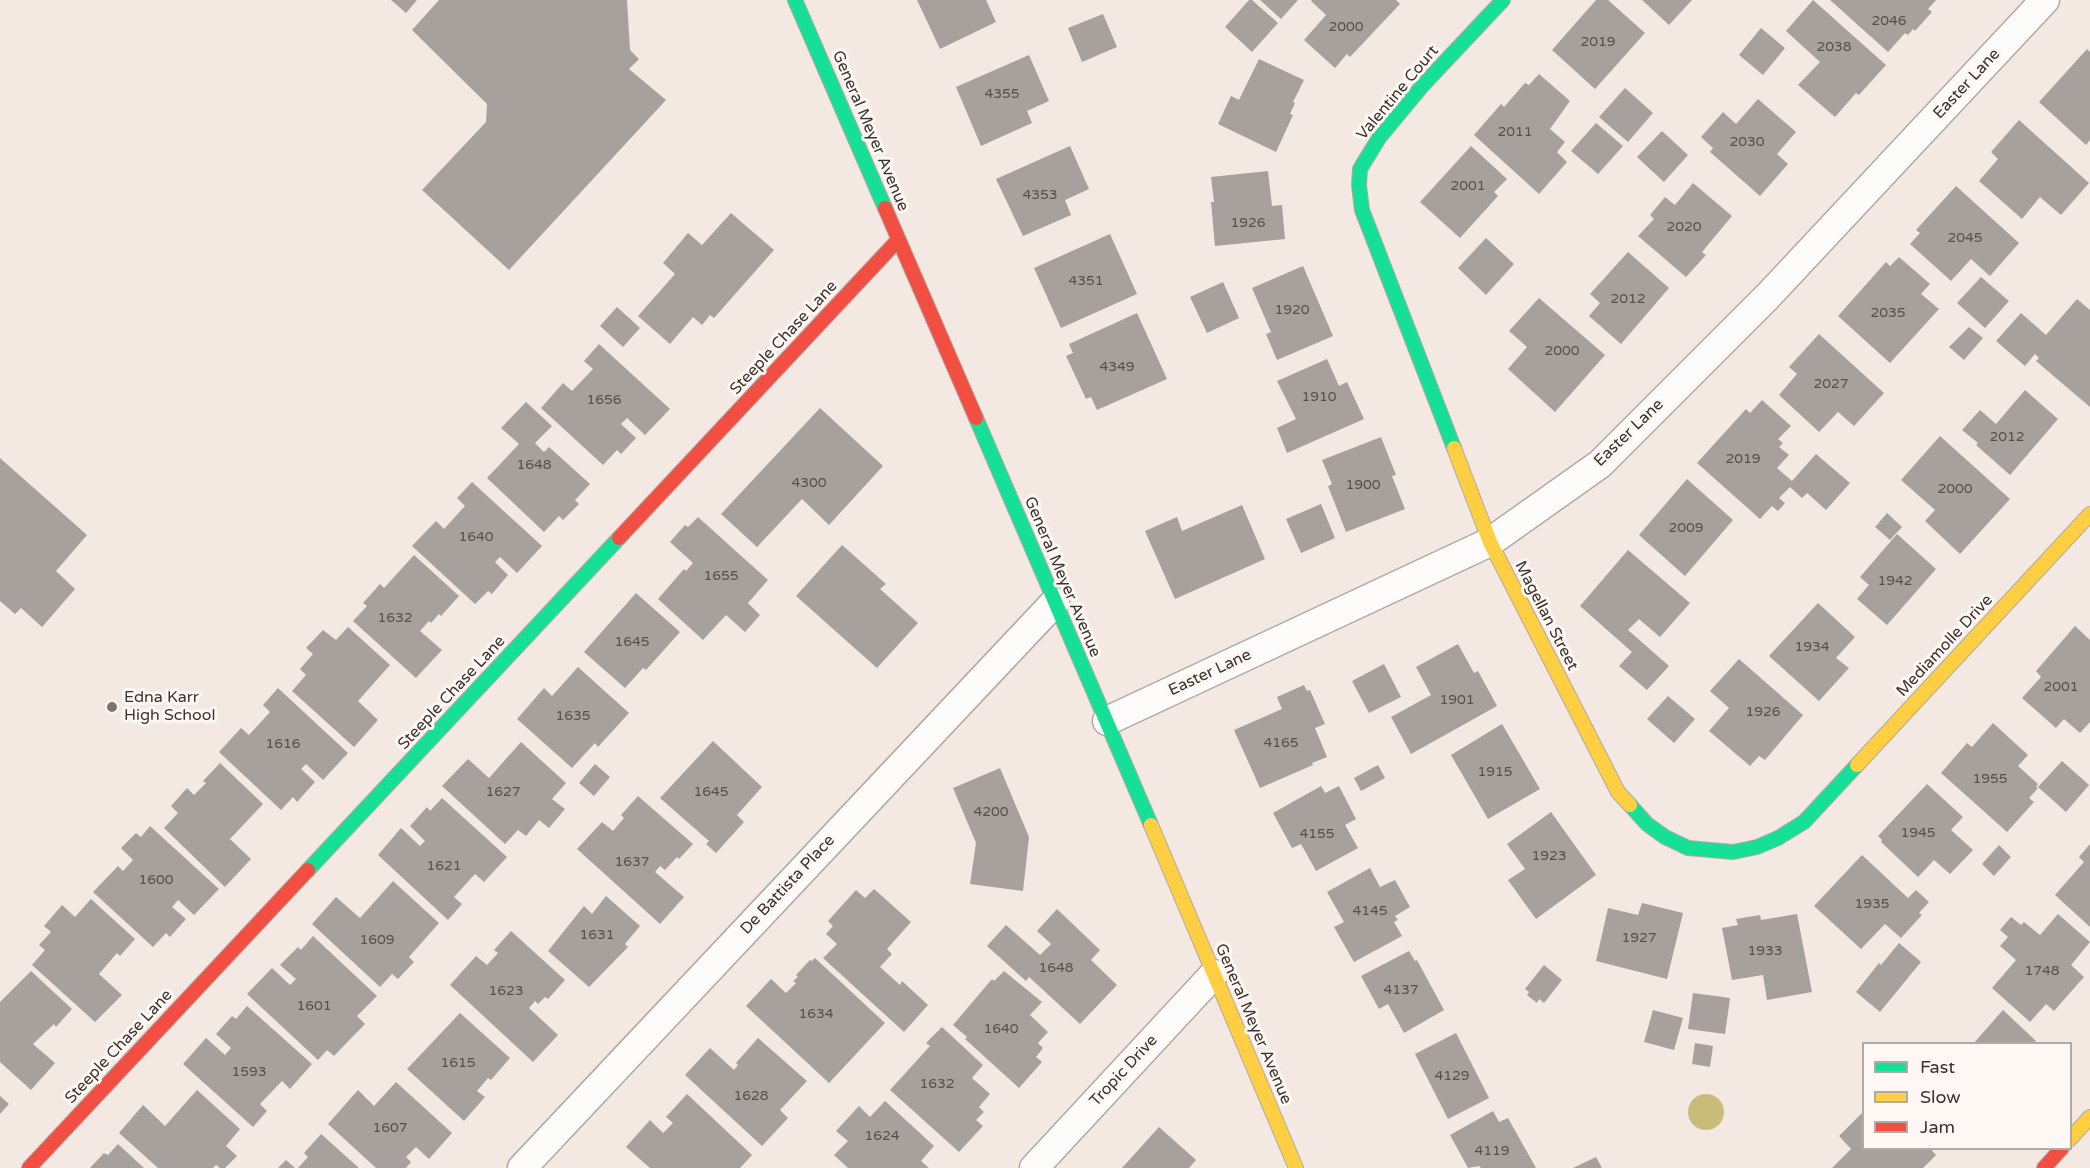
<!DOCTYPE html>
<style>
body{margin:0}
#map{position:relative;width:2090px;height:1168px;overflow:hidden;background:#f3e9e2;font-family:"Varela Round",sans-serif}
canvas{display:block}
.legend{position:absolute;left:1862px;top:1042px;width:210px;height:108px;box-sizing:border-box;background:#fef7f3;border:2px solid #b0a9a5;margin:0;padding:8px 10px;list-style:none;font-size:18px;color:#3a342f}
.legend li{display:flex;align-items:center;gap:12px;height:30px}
.legend b{width:30px;border:2px solid #b0a9a5}
</style>
<div id="map">
<canvas width="2090" height="1168"></canvas>
<ul class="legend">
<li><b style="height:8px;background:#16e098"></b>Fast</li>
<li><b style="height:8px;background:#ffcf43"></b>Slow</li>
<li><b style="height:8px;background:#f24e42"></b>Jam</li>
</ul>
</div>
<script>
const ctx = document.querySelector('canvas').getContext('2d');
ctx.lineJoin = 'round';
function paint(path, color) {
  ctx.fillStyle = color;
  ctx.fill(path, 'evenodd');
}
function shape(rows) {
  const path = new Path2D();
  for (const r of rows) {
    if (r.length === 3) {
      path.moveTo(r[0] + r[2], r[1]);
      path.arc(r[0], r[1], r[2], 0, 2 * Math.PI);
      continue;
    }
    path.moveTo(r[0], r[1]);
    for (let i = 2; i < r.length; i += 2) path.lineTo(r[i], r[i + 1]);
  }
  return path;
}
function strokePath(path, color, width, dash) {
  ctx.strokeStyle = color;
  ctx.lineWidth = width;
  ctx.lineCap = dash ? 'butt' : 'round';
  ctx.setLineDash(dash || []);
  ctx.stroke(path);
}
function label(font, color, halo, rows, align = 'center') {
  ctx.font = font + ' "Varela Round",sans-serif';
  ctx.lineWidth = 6;
  ctx.setLineDash([]);
  ctx.textBaseline = 'middle';
  ctx.strokeStyle = halo;
  ctx.fillStyle = color;
  for (const [text, x, y, turn = 0] of rows) {
    ctx.save();
    ctx.translate(x, y);
    ctx.rotate((+turn || 0) * Math.PI / 180);
    ctx.textAlign = isNaN(turn) ? turn : align;
    if (halo) ctx.strokeText(text, 0, 0);
    ctx.fillText(text, 0, 0);
    ctx.restore();
  }
}
const water = shape([
 [1706,1112,18]
]);
const building = shape([
 [391,0,417,0,406,13],
 [439,0,627,0,630,50,639,59,629,69,666,100,509,270,422,190,486,122,487,104,412,30],
 [917,0,986,0,996,22,940,49],
 [1249,0,1252,0,1278,23,1252,52,1225,27],
 [1260,0,1298,0,1281,19],
 [1312,0,1396,0,1400,4,1350,57,1347,54,1335,68,1304,40,1326,15,1311,1],
 [1596,0,1608,0,1645,33,1595,89,1552,50],
 [1642,0,1692,0,1669,25],
 [1813,0,1886,65,1859,95,1856,93,1835,117,1798,85,1820,62,1786,31],
 [1830,0,1936,0,1928,9,1932,12,1915,31,1913,29,1908,35,1905,33,1888,52],
 [1103,14,1117,47,1082,62,1068,28],
 [1761,28,1785,48,1763,75,1739,55],
 [2087,49,2090,52,2090,140,2086,145,2039,102],
 [1029,55,1049,101,1027,111,1032,123,981,146,956,87],
 [1259,59,1304,80,1293,102,1295,103,1290,114,1293,115,1276,152,1218,124,1231,96,1239,100],
 [1539,74,1570,101,1550,129,1565,142,1557,152,1567,162,1539,194,1474,135,1501,104,1504,107,1525,83,1529,85],
 [1625,88,1653,113,1628,142,1599,117],
 [1758,99,1796,132,1777,154,1788,164,1760,196,1710,152,1713,148,1701,137,1723,112,1736,124],
 [2019,120,2089,183,2061,215,2040,197,2022,219,1979,181,1998,159,1991,152],
 [1596,123,1623,146,1598,174,1571,151],
 [1662,131,1688,155,1664,182,1637,157],
 [1070,146,1089,189,1065,200,1071,215,1023,236,996,179],
 [1471,146,1507,179,1494,192,1498,196,1460,238,1420,202],
 [1268,171,1272,206,1282,205,1285,239,1215,246,1211,202,1214,202,1211,177],
 [1693,183,1732,216,1702,252,1706,255,1686,277,1638,236,1654,219,1650,215,1665,197,1675,205],
 [1956,186,2019,243,1990,276,1971,259,1951,281,1910,244,1920,233,1916,230],
 [731,213,774,250,714,318,710,315,702,325,693,317,670,344,638,316,675,274,663,263,688,233,702,245],
 [1110,234,1137,294,1061,328,1034,268],
 [1486,238,1514,264,1486,295,1458,268],
 [1628,252,1669,288,1621,344,1589,316,1600,303,1590,294],
 [1899,257,1930,284,1921,294,1939,309,1890,363,1838,316,1886,262,1890,266],
 [1303,266,1333,336,1277,360,1266,334,1271,332,1252,288],
 [1981,277,2009,301,1985,328,1957,303],
 [1223,282,1239,318,1207,333,1190,297],
 [1539,298,1605,355,1555,412,1508,369,1527,347,1509,331],
 [2077,299,2090,310,2090,407,2036,361,2039,358,2035,354,2025,366,1996,341,2021,313,2046,335],
 [617,307,640,328,623,347,600,326],
 [1137,313,1167,379,1097,410,1091,397,1086,399,1066,356,1073,353,1069,344],
 [1969,327,1983,338,1964,360,1949,347],
 [1819,334,1884,393,1854,426,1838,412,1819,432,1779,395,1797,374,1789,367],
 [599,344,670,409,645,435,627,418,621,424,636,438,621,454,617,450,603,465,541,408,563,383,572,391,593,369,584,361],
 [1327,359,1339,386,1347,382,1364,419,1287,453,1277,428,1296,419,1277,381],
 [2025,390,2058,419,2010,475,1976,445,1978,443,1962,430,1980,410,1996,424],
 [1762,400,1791,426,1778,439,1783,443,1779,447,1789,455,1777,468,1792,481,1816,454,1850,483,1826,510,1807,493,1802,498,1790,487,1779,498,1785,503,1778,511,1772,506,1760,519,1697,463,1746,409,1750,413],
 [526,402,552,426,535,443,544,452,549,447,590,484,575,500,579,504,563,520,559,516,544,532,487,478,519,444,501,428],
 [820,408,883,466,829,525,802,499,757,547,721,514],
 [1940,436,2010,499,1960,554,1925,521,1935,510,1901,480],
 [1381,437,1396,475,1392,476,1405,509,1346,532,1328,486,1332,484,1322,460],
 [0,458,87,535,56,571,75,589,42,627,21,608,15,614,0,601],
 [1687,479,1733,520,1685,576,1639,535],
 [472,482,542,546,517,573,500,557,495,562,508,575,492,594,488,591,475,604,412,546,436,521,444,529,465,506,457,498],
 [1321,504,1335,538,1301,553,1286,519],
 [1242,505,1265,559,1175,599,1145,531,1177,517,1182,531],
 [1887,513,1902,527,1890,540,1875,527],
 [698,517,768,580,748,603,760,615,745,632,726,615,703,640,658,599,684,569,686,571,693,563,670,542,685,525,688,527],
 [1897,534,1936,569,1887,625,1857,599,1869,585,1860,577],
 [842,545,886,584,880,589,918,623,877,668,796,596],
 [1628,550,1690,603,1660,637,1639,619,1628,630,1669,666,1647,690,1619,666,1632,652,1580,606],
 [414,555,459,596,441,616,439,614,431,623,429,621,420,631,442,650,416,678,353,621,367,606,363,603,380,584,384,588],
 [636,593,680,632,646,670,643,668,625,688,584,652],
 [1818,603,1855,637,1836,658,1849,668,1819,701,1769,656],
 [2075,626,2090,640,2090,722,2080,733,2064,719,2056,728,2022,698,2041,677,2036,671],
 [348,627,390,665,358,701,378,720,354,747,292,691,306,675,300,669,313,654,306,648,323,630,336,640],
 [1458,644,1474,673,1478,671,1497,706,1411,754,1391,717,1431,695,1416,667],
 [1739,659,1803,715,1765,760,1759,756,1750,766,1709,731,1729,708,1710,691],
 [1384,664,1401,697,1369,713,1352,681],
 [578,667,629,713,598,747,595,743,572,768,517,719,544,688,552,696],
 [1304,685,1307,691,1310,690,1325,724,1315,728,1327,757,1312,763,1313,765,1260,788,1234,730,1282,709,1277,697],
 [278,688,348,753,323,780,306,764,301,769,315,782,297,802,293,797,281,810,219,752,241,728,249,735,270,712,263,705],
 [1668,696,1695,719,1674,743,1647,719],
 [1993,723,2028,755,2018,766,2038,784,2036,787,2038,788,2029,798,2034,802,2007,832,1941,773,1967,743,1972,747],
 [1502,724,1540,789,1488,819,1451,755],
 [713,741,762,787,737,815,744,822,716,853,706,844,709,841,660,798],
 [521,742,566,783,552,799,565,809,549,828,539,820,526,836,518,830,505,844,442,786,468,759,489,778],
 [2062,761,2089,785,2066,812,2038,787],
 [220,763,263,804,230,839,251,859,225,887,164,828,178,813,171,806,187,788,194,795,206,783,203,781],
 [595,764,610,777,594,796,579,783],
 [1378,765,1385,778,1361,791,1354,778],
 [1000,768,1029,837,1023,891,970,884,976,843,953,788],
 [1927,784,1963,817,1951,830,1973,850,1950,874,1934,860,1918,877,1881,842,1882,840,1878,836],
 [1321,786,1325,793,1339,786,1356,819,1345,825,1358,848,1316,871,1301,844,1292,848,1273,813],
 [638,796,693,844,679,859,677,857,665,870,660,866,655,872,684,897,660,924,577,849,602,822,613,831,624,818,621,815],
 [442,798,507,857,484,882,475,874,454,897,462,904,448,920,378,855,401,828,420,846,425,841,410,826,427,807,430,811],
 [1551,812,1596,875,1536,919,1508,880,1525,869,1507,844],
 [150,826,219,889,194,915,178,900,172,907,186,919,170,937,166,933,153,947,93,892,118,866,123,871,133,860,121,848,136,833,141,837],
 [2090,844,2090,927,2055,895,2084,862,2079,857],
 [1999,845,2011,857,1994,876,1982,864],
 [1862,855,1908,898,1916,890,1929,902,1919,913,1922,915,1901,938,1885,924,1861,949,1814,906],
 [1370,868,1380,887,1395,880,1410,907,1395,916,1398,920,1394,922,1402,936,1354,962,1334,927,1344,922,1327,892],
 [393,881,439,923,409,957,414,962,398,979,392,974,380,987,312,924,336,897,360,918],
 [874,889,911,922,887,949,892,954,880,967,900,985,902,981,928,1005,904,1032,823,958,837,944,826,934,833,926,828,921,856,890,865,898],
 [606,896,640,926,625,944,628,947,589,987,548,951,584,906,592,914],
 [91,899,135,939,120,956,117,953,99,974,122,995,95,1022,32,965,45,950,39,945,51,932,44,926,62,905,75,917],
 [1642,903,1683,913,1667,979,1596,961,1608,908,1638,915],
 [1057,909,1100,950,1091,960,1117,985,1080,1024,1029,977,1026,981,987,946,1006,925,1040,955,1051,944,1037,931],
 [1797,914,1812,992,1767,1000,1763,975,1732,980,1722,928,1738,925,1736,919,1760,915,1761,920],
 [2058,914,2090,942,2071,965,2084,977,2054,1011,2046,1004,2030,1022,1992,988,2016,960,2000,946,2008,937,2000,930,2011,917,2021,925,2024,922,2040,935],
 [511,931,565,980,548,999,545,997,538,1004,535,1001,529,1008,558,1035,533,1062,450,985,476,956,487,965,498,953,494,950],
 [313,936,377,996,357,1016,365,1024,334,1056,327,1050,318,1060,247,994,272,968,290,985,296,979,280,965,298,947,301,950],
 [1899,943,1921,962,1880,1012,1856,992,1879,963,1881,965],
 [1409,951,1415,961,1417,960,1444,1010,1404,1033,1388,1004,1379,1009,1361,976],
 [815,958,885,1023,829,1083,746,1006,771,979,786,993,796,983,793,981,798,977,796,975,810,960,812,961],
 [1544,965,1562,980,1544,1003,1539,999,1537,1003,1527,995,1529,992,1525,989],
 [31,971,72,1009,56,1027,54,1024,33,1044,55,1063,31,1090,0,1062,0,1002],
 [1004,971,1042,1002,1030,1015,1048,1032,1038,1043,1043,1048,1036,1057,1042,1062,1019,1088,965,1039,967,1037,953,1025,992,979,994,981],
 [1693,993,1730,998,1725,1034,1688,1029],
 [247,1006,312,1064,290,1089,282,1081,260,1104,267,1111,253,1127,183,1064,206,1038,225,1055,231,1048,216,1034,232,1016,236,1019],
 [1653,1010,1683,1018,1674,1050,1644,1042],
 [2003,1010,2036,1041,2034,1044,1973,1044],
 [460,1013,510,1058,491,1080,488,1078,477,1091,485,1097,464,1121,407,1069],
 [942,1027,983,1065,972,1078,990,1094,979,1107,984,1112,976,1120,983,1126,959,1152,890,1090,930,1046,926,1043],
 [1456,1033,1489,1098,1448,1119,1415,1054],
 [758,1038,807,1081,780,1110,788,1118,762,1146,685,1075,710,1048,734,1070,738,1065,736,1063],
 [1695,1043,1713,1046,1710,1067,1692,1064],
 [396,1082,452,1133,429,1159,416,1147,406,1157,411,1162,406,1168,376,1168,328,1124,358,1090,374,1106],
 [197,1090,240,1129,226,1146,237,1156,225,1168,220,1168,216,1165,213,1168,158,1168,119,1133,143,1105,165,1126],
 [687,1094,752,1155,740,1168,650,1168,626,1147,650,1120,663,1133,673,1123,666,1117],
 [0,1096,9,1104,0,1114],
 [885,1101,934,1146,921,1161,929,1168,848,1168,834,1155,848,1141,836,1131,859,1106,870,1117],
 [1493,1111,1499,1122,1508,1118,1536,1168,1481,1168,1479,1166,1468,1168,1450,1135],
 [1864,1111,1864,1148,1930,1148,1936,1155,1923,1168,1832,1168,1851,1149,1839,1136],
 [1159,1127,1196,1160,1189,1168,1122,1168],
 [321,1134,359,1168,298,1168,308,1157,304,1153],
 [118,1144,144,1168,90,1168,104,1153,108,1155],
 [1596,1157,1602,1168,1573,1168],
 [286,1160,295,1168,278,1168]
]);
const street = shape([
 [1107,721,1490,542,1600,464,1768,296,2045,0],
 [522,1168,1055,602],
 [1034,1168,1214,974]
]);
const fast = shape([
 [795,0,885,208],
 [976,418,1151,825],
 [1454,448,1362,210,1359,185,1360,169,1379,138,1423,85,1503,0],
 [1630,805,1647,824,1665,837,1688,848,1733,852,1757,847,1778,838,1804,822,1857,765],
 [308,870,619,538]
]);
const slow = shape([
 [1454,448,1490,542,1618,792,1630,805],
 [1857,765,2090,514],
 [1151,825,1296,1168],
 [2070,1139,2090,1117]
]);
const jam = shape([
 [885,208,976,418],
 [619,538,898,240],
 [29,1168,308,870],
 [2044,1168,2062,1148]
]);
const markers = [
 [112,707,6,"#7b736e"]
];
const numberNames = [
 ["2046",1889,21],
 ["2000",1346,27],
 ["2019",1598,42],
 ["2038",1834,47],
 ["4355",1002,94],
 ["2011",1515,132],
 ["2030",1747,142],
 ["2001",1468,186],
 ["4353",1040,195],
 ["1926",1248,223],
 ["2020",1684,227],
 ["2045",1965,238],
 ["4351",1086,281],
 ["2012",1628,299],
 ["1920",1292,310],
 ["2035",1888,313],
 ["2000",1562,351],
 ["4349",1117,367],
 ["2027",1831,384],
 ["1910",1319,397],
 ["1656",604,400],
 ["2012",2007,437],
 ["2019",1743,459],
 ["1648",534,465],
 ["4300",809,483],
 ["1900",1363,485],
 ["2000",1955,489],
 ["2009",1686,528],
 ["1640",476,537],
 ["1655",721,576],
 ["1942",1895,581],
 ["1632",395,618],
 ["1645",632,642],
 ["1934",1812,647],
 ["2001",2061,687],
 ["1901",1457,700],
 ["1926",1763,712],
 ["1635",573,716],
 ["4165",1281,743],
 ["1616",283,744],
 ["1915",1495,772],
 ["1955",1990,779],
 ["1627",503,792],
 ["1645",711,792],
 ["4200",991,812],
 ["1945",1918,833],
 ["4155",1317,834],
 ["1923",1549,856],
 ["1637",632,862],
 ["1621",444,866],
 ["1600",156,880],
 ["1935",1872,904],
 ["4145",1370,911],
 ["1631",597,935],
 ["1927",1639,938],
 ["1609",377,940],
 ["1933",1765,951],
 ["1648",1056,968],
 ["1748",2042,971],
 ["4137",1401,990],
 ["1623",506,991],
 ["1601",314,1006],
 ["1634",816,1014],
 ["1640",1001,1029],
 ["1615",458,1063],
 ["1593",249,1072],
 ["4129",1452,1076],
 ["1632",937,1084],
 ["1628",751,1096],
 ["1607",390,1128],
 ["1624",882,1136],
 ["4119",1492,1151]
];
const streetNames = [
 ["Easter Lane",1967,84,-47],
 ["Valentine Court",1398,93,-50],
 ["General Meyer Avenue",870,131,67],
 ["Steeple Chase Lane",784,338,-47],
 ["Easter Lane",1629,433,-44],
 ["General Meyer Avenue",1062,577,67],
 ["Magellan Street",1546,616,63],
 ["Mediamolle Drive",1945,646,-47],
 ["Easter Lane",1210,673,-25],
 ["Steeple Chase Lane",452,693,-47],
 ["De Battista Place",788,885,-47],
 ["General Meyer Avenue",1253,1024,67],
 ["Steeple Chase Lane",119,1047,-47],
 ["Tropic Drive",1124,1071,-47]
];
const poiNames = [
 ["Edna Karr",124,698],
 ["High School",124,716]
];
paint(water, '#c9bc7b');
paint(building, '#a8a09c');
strokePath(street, '#b1a9a4', 31);
strokePath(fast, '#b1a9a4', 16);
strokePath(slow, '#b1a9a4', 16);
strokePath(jam, '#b1a9a4', 16);
strokePath(street, '#fdfcfb', 28);
strokePath(fast, '#16e098', 14);
strokePath(slow, '#ffcf43', 14);
strokePath(jam, '#f24e42', 14);
for (const [x, y, r, color] of markers) {
  const dot = new Path2D();
  dot.arc(x, y, r, 0, 2 * Math.PI);
  ctx.fillStyle = color;
  ctx.fill(dot);
  strokePath(dot, '#fef7f3', 2);
}
label('14px', '#564f4a', null, numberNames);
label('16px', '#3a342f', '#fef7f3', streetNames);
label('16px', '#3a342f', '#fef7f3', poiNames, 'left');
</script>
